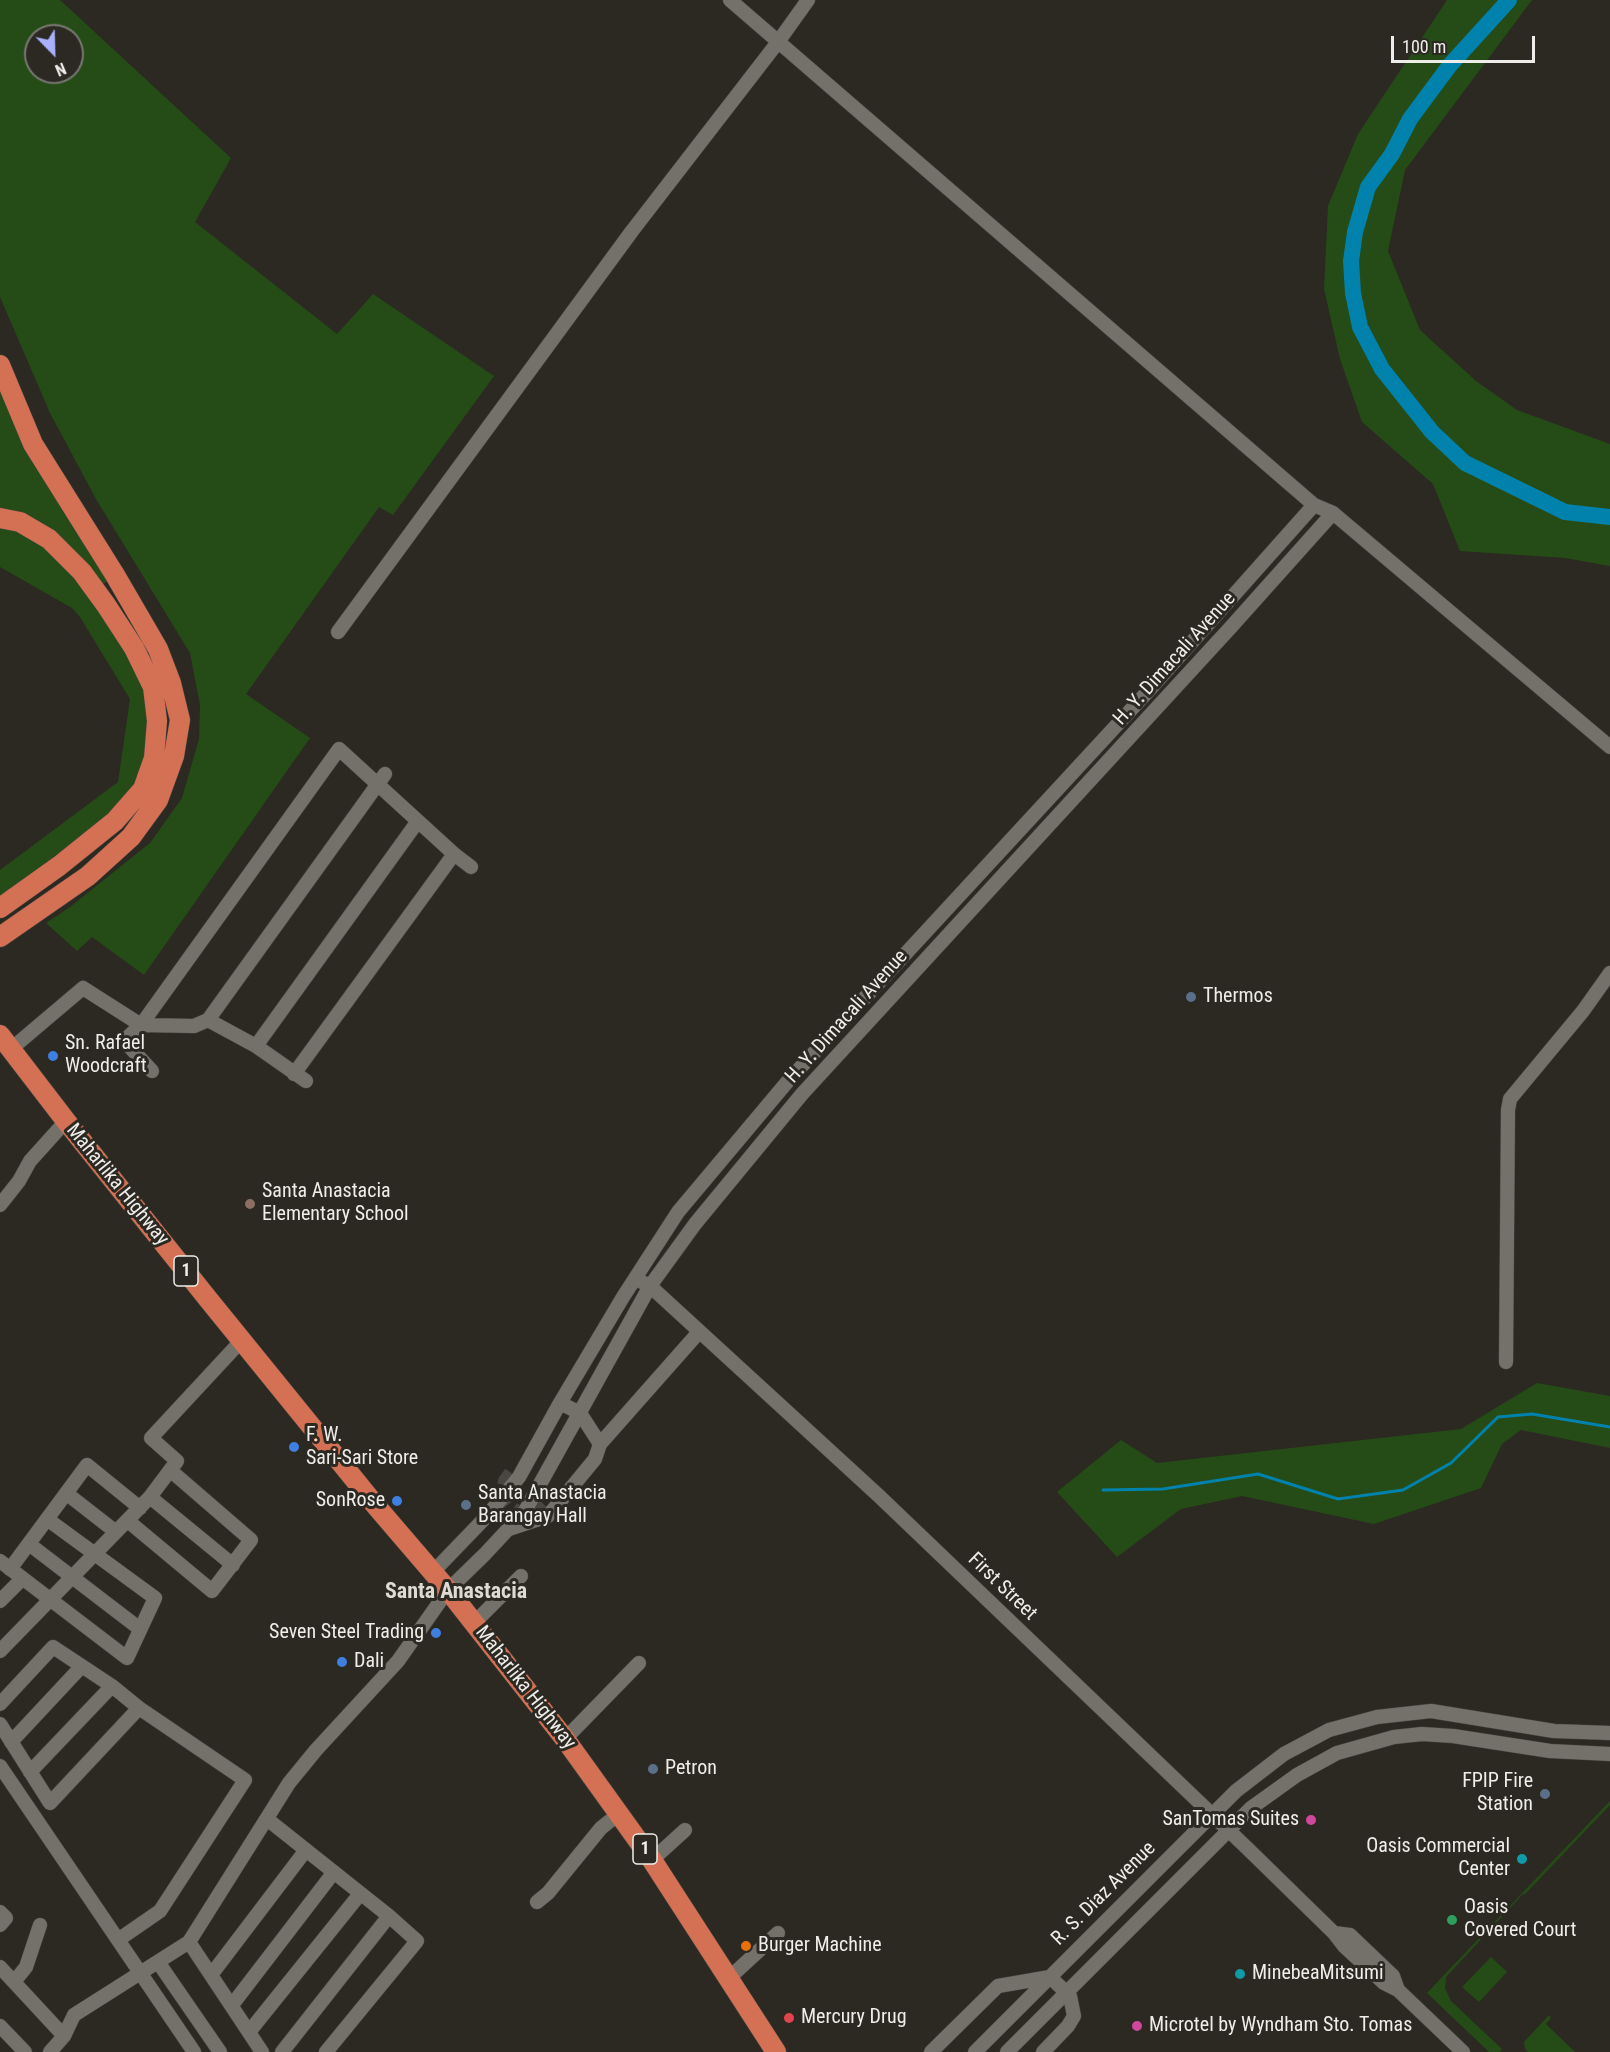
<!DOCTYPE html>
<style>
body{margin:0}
#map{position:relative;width:1610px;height:2052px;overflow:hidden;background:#2b2922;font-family:"Roboto Condensed",sans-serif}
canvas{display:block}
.north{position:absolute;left:24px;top:24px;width:60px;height:60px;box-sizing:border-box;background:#2b2922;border:2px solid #797772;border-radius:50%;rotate:157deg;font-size:16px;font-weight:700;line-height:24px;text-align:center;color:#eeede9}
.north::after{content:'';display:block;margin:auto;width:21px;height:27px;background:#aab0fb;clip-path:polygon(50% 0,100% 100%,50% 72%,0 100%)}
.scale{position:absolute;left:1391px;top:36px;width:144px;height:27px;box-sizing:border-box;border:3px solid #eeede9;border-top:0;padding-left:8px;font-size:18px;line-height:21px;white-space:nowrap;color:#eeede9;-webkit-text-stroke:4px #2b2922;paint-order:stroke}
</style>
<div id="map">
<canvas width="1610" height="2052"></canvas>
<div class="north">N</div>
<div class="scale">100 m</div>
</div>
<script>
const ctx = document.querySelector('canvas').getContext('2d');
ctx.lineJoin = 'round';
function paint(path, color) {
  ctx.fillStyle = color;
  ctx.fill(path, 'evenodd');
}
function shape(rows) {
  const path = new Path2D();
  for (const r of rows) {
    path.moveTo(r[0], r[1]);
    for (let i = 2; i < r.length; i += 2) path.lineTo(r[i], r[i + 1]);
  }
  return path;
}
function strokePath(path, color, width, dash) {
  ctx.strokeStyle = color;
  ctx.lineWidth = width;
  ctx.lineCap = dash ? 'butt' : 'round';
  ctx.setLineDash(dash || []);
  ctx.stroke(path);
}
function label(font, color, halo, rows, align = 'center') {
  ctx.font = font + ' "Roboto Condensed",sans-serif';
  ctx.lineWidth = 6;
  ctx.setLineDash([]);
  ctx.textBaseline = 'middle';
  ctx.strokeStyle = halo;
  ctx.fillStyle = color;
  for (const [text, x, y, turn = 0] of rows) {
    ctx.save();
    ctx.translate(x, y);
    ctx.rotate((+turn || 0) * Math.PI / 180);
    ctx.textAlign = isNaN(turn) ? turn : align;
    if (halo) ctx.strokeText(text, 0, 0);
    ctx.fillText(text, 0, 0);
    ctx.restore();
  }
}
const green = shape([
 [0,0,60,0,231,158,195,222,337,334,373,294,494,376,393,515,379,507,246,694,310,738,144,975,92,937,77,951,46,923,70,907,150,843,182,798,199,739,200,705,190,653,96,499,50,413,0,297],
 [36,36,72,36,72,72,36,72],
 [1447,0,1532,0,1405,170,1388,251,1420,330,1476,381,1517,410,1610,444,1610,566,1565,558,1460,551,1433,484,1362,422,1340,359,1324,289,1328,206,1358,134],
 [0,383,109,580,101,586,0,514],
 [0,524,24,531,78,574,136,670,146,699,149,729,144,760,134,783,114,810,0,899,0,870,118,782,130,699,80,617,72,608,0,567],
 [1537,1383,1610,1396,1610,1448,1521,1430,1502,1444,1481,1488,1374,1524,1242,1496,1181,1509,1117,1557,1057,1492,1121,1440,1157,1463,1461,1429],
 [1610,1801,1610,1805,1525,1894,1523,1894,1446,1977,1445,1988,1451,2001,1502,2049,1500,2052,1489,2052,1427,1993],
 [1491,1957,1507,1972,1479,2002,1462,1987],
 [1549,2015,1551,2018,1546,2024,1575,2052,1528,2052,1525,2049,1524,2042]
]);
const stream = shape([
 [1103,1490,1163,1489,1258,1474,1338,1499,1403,1490,1451,1463,1498,1417,1532,1414,1610,1427]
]);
const river = shape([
 [1509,0,1450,65,1410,119,1392,154,1368,187,1355,232,1351,261,1353,293,1360,327,1382,369,1432,432,1465,463,1565,512,1610,517]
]);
const minorTunnel = shape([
 [511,1473,505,1481,503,1491,505,1500,511,1508,520,1513,530,1514,539,1510,546,1503]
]);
const minor = shape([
 [730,0,1314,505,1333,513,1610,747],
 [338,632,632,231,778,42,808,0],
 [208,1020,256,1046,306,1081],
 [256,1046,418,821],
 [11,1049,83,988,141,1025,194,1026,208,1020,385,774],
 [152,1071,128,1045,127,1038,141,1025,339,749,454,854,471,867],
 [294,1074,454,854],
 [0,1205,19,1181,30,1161,66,1121],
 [642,1282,650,1286,879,1496,1247,1848,1334,1933,1344,1946,1384,1983,1398,1990,1463,2052],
 [1506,1362,1508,1110,1510,1099,1583,1011,1610,973],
 [560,1403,580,1413,600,1444],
 [66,1493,116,1532],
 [150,1497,233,1565],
 [128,1521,212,1591,251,1540,170,1470],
 [509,1529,548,1516,595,1459,600,1444,699,1332],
 [29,1544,140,1629],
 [0,1561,127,1658,155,1598,47,1519],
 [10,1569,87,1465,140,1508],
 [433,1572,486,1517,519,1477,560,1403,623,1297,678,1212,788,1081,1151,688,1314,505],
 [0,1601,22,1579],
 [474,1623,521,1576],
 [0,1651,150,1497,177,1461,151,1438,242,1340],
 [0,1704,53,1647,112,1686,139,1708,245,1780,160,1911,118,1940],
 [0,1724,50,1803,139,1708],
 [565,1739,639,1663],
 [11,1742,82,1666],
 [0,1766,194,2052],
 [30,1772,112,1686],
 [267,1819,389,1916,417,1941,326,2052],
 [652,1860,685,1830],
 [537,1902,548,1893,601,1828,620,1813],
 [0,1912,6,1918,0,1925],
 [1334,1933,1350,1935,1393,1976,1398,1990],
 [189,1942,262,2052],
 [158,1962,220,2052],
 [0,1967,64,2036],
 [211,1975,306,1850],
 [728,1979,778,1933],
 [14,1982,26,1967,40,1925],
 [232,2005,334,1872],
 [0,2026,25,2052],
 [249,2032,360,1894],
 [50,2052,64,2036,74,2015,189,1942,289,1783,316,1750,398,1661,448,1590,485,1554,525,1511,650,1286,695,1224,802,1094,1231,627,1333,513],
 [282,2052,389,1916],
 [931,2052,998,1986,1050,1977,1070,1996,1074,2016,1068,2026,1043,2052],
 [975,2052,1236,1791,1284,1754,1329,1730,1377,1717,1431,1711,1554,1731,1610,1733],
 [1007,2052,1251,1808,1297,1775,1337,1753,1394,1737,1422,1734,1453,1736,1550,1751,1610,1754]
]);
const highway = shape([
 [0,365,33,444,115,575,158,649,171,683,180,720,174,756,158,800,131,837,88,876,0,937],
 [0,518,20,522,49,539,82,572,106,605,134,648,153,687,157,721,154,758,143,789,115,821,59,866,0,908],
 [0,1035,66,1121,208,1299,376,1506,448,1590,565,1739,652,1860,776,2052]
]);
const markers = [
 [1191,997,6,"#5c6f8a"],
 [53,1056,6,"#3f7fe0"],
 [250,1204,6,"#8d6e63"],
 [294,1447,6,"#3f7fe0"],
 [397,1501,6,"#3f7fe0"],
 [466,1505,6,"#5c6f8a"],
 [436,1633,6,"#3f7fe0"],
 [342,1662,6,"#3f7fe0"],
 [653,1769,6,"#5c6f8a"],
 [1545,1794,6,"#5c6f8a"],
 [1311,1820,6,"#d1479c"],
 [1522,1859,6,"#0f9aa8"],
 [1452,1920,6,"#2e9e5b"],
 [746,1946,6,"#e8710a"],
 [1240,1974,6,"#0f9aa8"],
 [789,2018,6,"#e0444e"],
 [1137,2026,6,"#d1479c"]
];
const shields = [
 [186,1271,24],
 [645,1849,24]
];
const shieldNames = [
 ["1",186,1271],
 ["1",645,1849]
];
const streetNames = [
 ["H. Y. Dimacali Avenue",1175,659,-48],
 ["H. Y. Dimacali Avenue",847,1017,-48],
 ["Maharlika Highway",117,1185,51],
 ["First Street",1002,1587,44],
 ["Maharlika Highway",525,1688,52],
 ["R. S. Diaz Avenue",1104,1894,-45]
];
const poiNames = [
 ["Thermos",1203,997],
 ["Sn. Rafael",65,1044],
 ["Woodcraft",65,1067],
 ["Santa Anastacia",262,1192],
 ["Elementary School",262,1215],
 ["F. W.",306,1436],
 ["Sari-Sari Store",306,1459],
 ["Santa Anastacia",478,1494],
 ["Barangay Hall",478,1517],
 ["SonRose",385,1501,"right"],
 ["Seven Steel Trading",424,1633,"right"],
 ["Dali",354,1662],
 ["Petron",665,1769],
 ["FPIP Fire",1533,1782,"right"],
 ["Station",1533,1805,"right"],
 ["SanTomas Suites",1299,1820,"right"],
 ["Oasis Commercial",1510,1847,"right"],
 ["Center",1510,1870,"right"],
 ["Oasis",1464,1908],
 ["Covered Court",1464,1931],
 ["Burger Machine",758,1946],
 ["MinebeaMitsumi",1252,1974],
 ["Mercury Drug",801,2018],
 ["Microtel by Wyndham Sto. Tomas",1149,2026]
];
const quarterNames = [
 ["Santa Anastacia",456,1592]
];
paint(green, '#254c17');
strokePath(stream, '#0082ac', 3);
strokePath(river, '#0082ac', 16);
strokePath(minorTunnel, '#484640', 14, [14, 7]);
strokePath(minor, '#484641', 15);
strokePath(highway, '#484641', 21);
strokePath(minor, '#74716a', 14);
strokePath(highway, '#d47054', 20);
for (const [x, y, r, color] of markers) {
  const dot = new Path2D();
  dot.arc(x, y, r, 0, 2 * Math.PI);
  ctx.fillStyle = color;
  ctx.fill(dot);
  strokePath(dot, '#2b2922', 2);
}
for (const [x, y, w] of shields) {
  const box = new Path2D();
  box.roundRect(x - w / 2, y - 15, w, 30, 4.5);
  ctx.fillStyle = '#2b2922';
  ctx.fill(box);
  strokePath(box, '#eeede9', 1.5);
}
label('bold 18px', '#eeede9', null, shieldNames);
label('20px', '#eeede9', '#2b2922', streetNames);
label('20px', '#eeede9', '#2b2922', poiNames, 'left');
label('bold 22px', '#dedbd3', '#2b2922', quarterNames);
</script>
